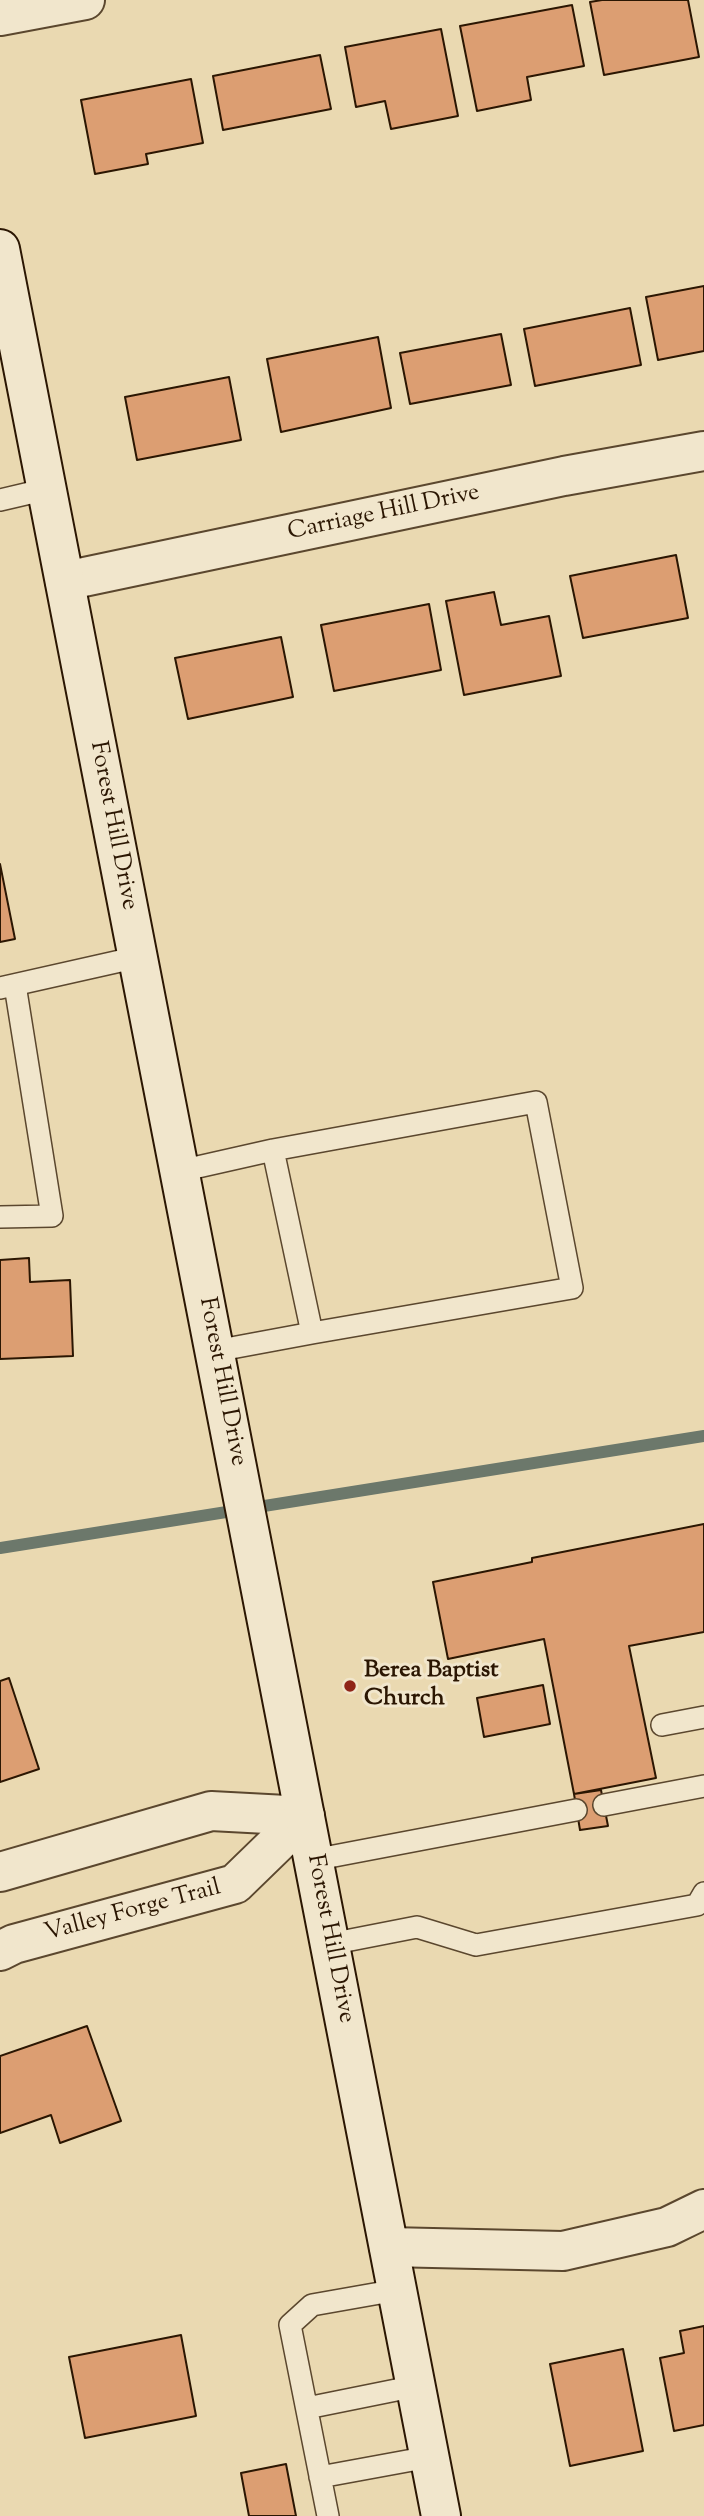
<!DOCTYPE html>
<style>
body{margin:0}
canvas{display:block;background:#ead9b1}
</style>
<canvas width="704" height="2516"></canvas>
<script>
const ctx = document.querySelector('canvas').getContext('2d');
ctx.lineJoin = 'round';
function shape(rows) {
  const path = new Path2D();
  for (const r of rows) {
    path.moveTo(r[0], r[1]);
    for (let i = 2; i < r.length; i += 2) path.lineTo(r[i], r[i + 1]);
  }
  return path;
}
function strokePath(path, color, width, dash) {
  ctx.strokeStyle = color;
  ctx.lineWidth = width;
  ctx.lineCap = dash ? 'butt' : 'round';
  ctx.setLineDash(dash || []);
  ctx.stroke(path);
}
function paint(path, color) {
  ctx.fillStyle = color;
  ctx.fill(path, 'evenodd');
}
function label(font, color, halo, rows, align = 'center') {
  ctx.font = font + ' "Sorts Mill Goudy",serif';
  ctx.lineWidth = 6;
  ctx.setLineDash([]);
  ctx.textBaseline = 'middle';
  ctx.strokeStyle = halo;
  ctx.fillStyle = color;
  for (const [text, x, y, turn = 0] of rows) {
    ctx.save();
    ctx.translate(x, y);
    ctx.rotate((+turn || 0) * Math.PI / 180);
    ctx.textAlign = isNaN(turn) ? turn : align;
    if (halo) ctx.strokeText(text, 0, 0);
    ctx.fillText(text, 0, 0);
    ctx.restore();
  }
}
const stream = shape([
 [0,1548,704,1436]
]);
const building = shape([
 [602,0,688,0,699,57,604,75,590,2,602,0],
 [572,5,584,66,527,77,531,100,477,111,460,26,572,5],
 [441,29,458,116,391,129,385,101,356,107,345,47,441,29],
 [320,55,331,109,223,130,213,76,320,55],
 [191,79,203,143,146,154,148,164,95,174,81,100,191,79],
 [704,286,704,351,658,360,646,297,704,286],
 [630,308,641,365,535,386,524,329,630,308],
 [501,334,511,385,410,404,400,353,501,334],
 [378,337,391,408,281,432,267,359,378,337],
 [229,377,241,440,137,460,125,397,229,377],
 [676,555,688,618,583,638,570,576,676,555],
 [494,592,501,625,549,616,561,676,464,695,446,601,494,592],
 [429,604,441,670,334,691,321,625,429,604],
 [281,637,293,697,188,719,175,658,281,637],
 [0,864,15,939,0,942,0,864],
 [29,1258,30,1282,70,1280,73,1356,0,1359,0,1260,29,1258],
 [704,1524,704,1632,629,1646,656,1778,574,1794,544,1639,448,1659,433,1582,532,1562,532,1558,704,1524],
 [9,1678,39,1769,0,1782,0,1681,9,1678],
 [543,1685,550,1724,484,1737,477,1698,543,1685],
 [601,1790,608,1826,580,1830,574,1794,601,1790],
 [87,2026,121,2121,60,2143,51,2115,0,2133,0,2056,87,2026],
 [704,2326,704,2425,674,2431,660,2358,684,2353,680,2331,704,2326],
 [181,2335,196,2416,85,2438,69,2357,181,2335],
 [623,2349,643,2451,570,2466,550,2364,623,2349],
 [286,2464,296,2516,249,2516,241,2473,286,2464]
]);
const service = shape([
 [0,500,47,489],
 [0,988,138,957],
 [273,1150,536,1102,572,1288,312,1333],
 [180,1171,273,1150,312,1333,215,1351],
 [0,1217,52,1216,15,985],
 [662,1725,704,1717],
 [604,1805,704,1786],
 [313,1860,576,1810],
 [330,1944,417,1927,476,1945,697,1905,704,1893],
 [307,2408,416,2386],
 [320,2477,429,2457],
 [328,2516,290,2325,312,2305,397,2290]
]);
const minor = shape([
 [0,16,85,0],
 [65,581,564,476,704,451],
 [389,2247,563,2251,667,2227,704,2209]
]);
const tertiary = shape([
 [0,1872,211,1811,305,1816,235,1884,14,1944,0,1951]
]);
const secondary = shape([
 [0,249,441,2516]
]);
const markers = [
 [350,1686,7,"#8f2418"]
];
const streetNames = [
 ["Carriage Hill Drive",384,514,-12],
 ["Forest Hill Drive",112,826,79],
 ["Forest Hill Drive",221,1382,79],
 ["Valley Forge Trail",133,1912,-15],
 ["Forest Hill Drive",329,1939,79]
];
const poiNames = [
 ["Berea Baptist",364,1672],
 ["Church",364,1700]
];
strokePath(stream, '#6c786b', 12);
paint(building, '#dc9e72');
strokePath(building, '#2b1602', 2);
strokePath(service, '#5b472e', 24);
strokePath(minor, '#5b472e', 42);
strokePath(tertiary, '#5b472e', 42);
strokePath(secondary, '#2b1602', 42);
strokePath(service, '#f1e6cc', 21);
strokePath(minor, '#f1e6cc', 38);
strokePath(tertiary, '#f1e6cc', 38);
strokePath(secondary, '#f1e6cc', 38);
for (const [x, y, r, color] of markers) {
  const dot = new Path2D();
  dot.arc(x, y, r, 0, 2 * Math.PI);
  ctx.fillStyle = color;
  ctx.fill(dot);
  strokePath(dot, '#f1e6cc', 2.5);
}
label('24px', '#2b1602', '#f1e6cc', streetNames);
label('bold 24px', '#2b1602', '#f1e6cc', poiNames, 'left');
</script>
